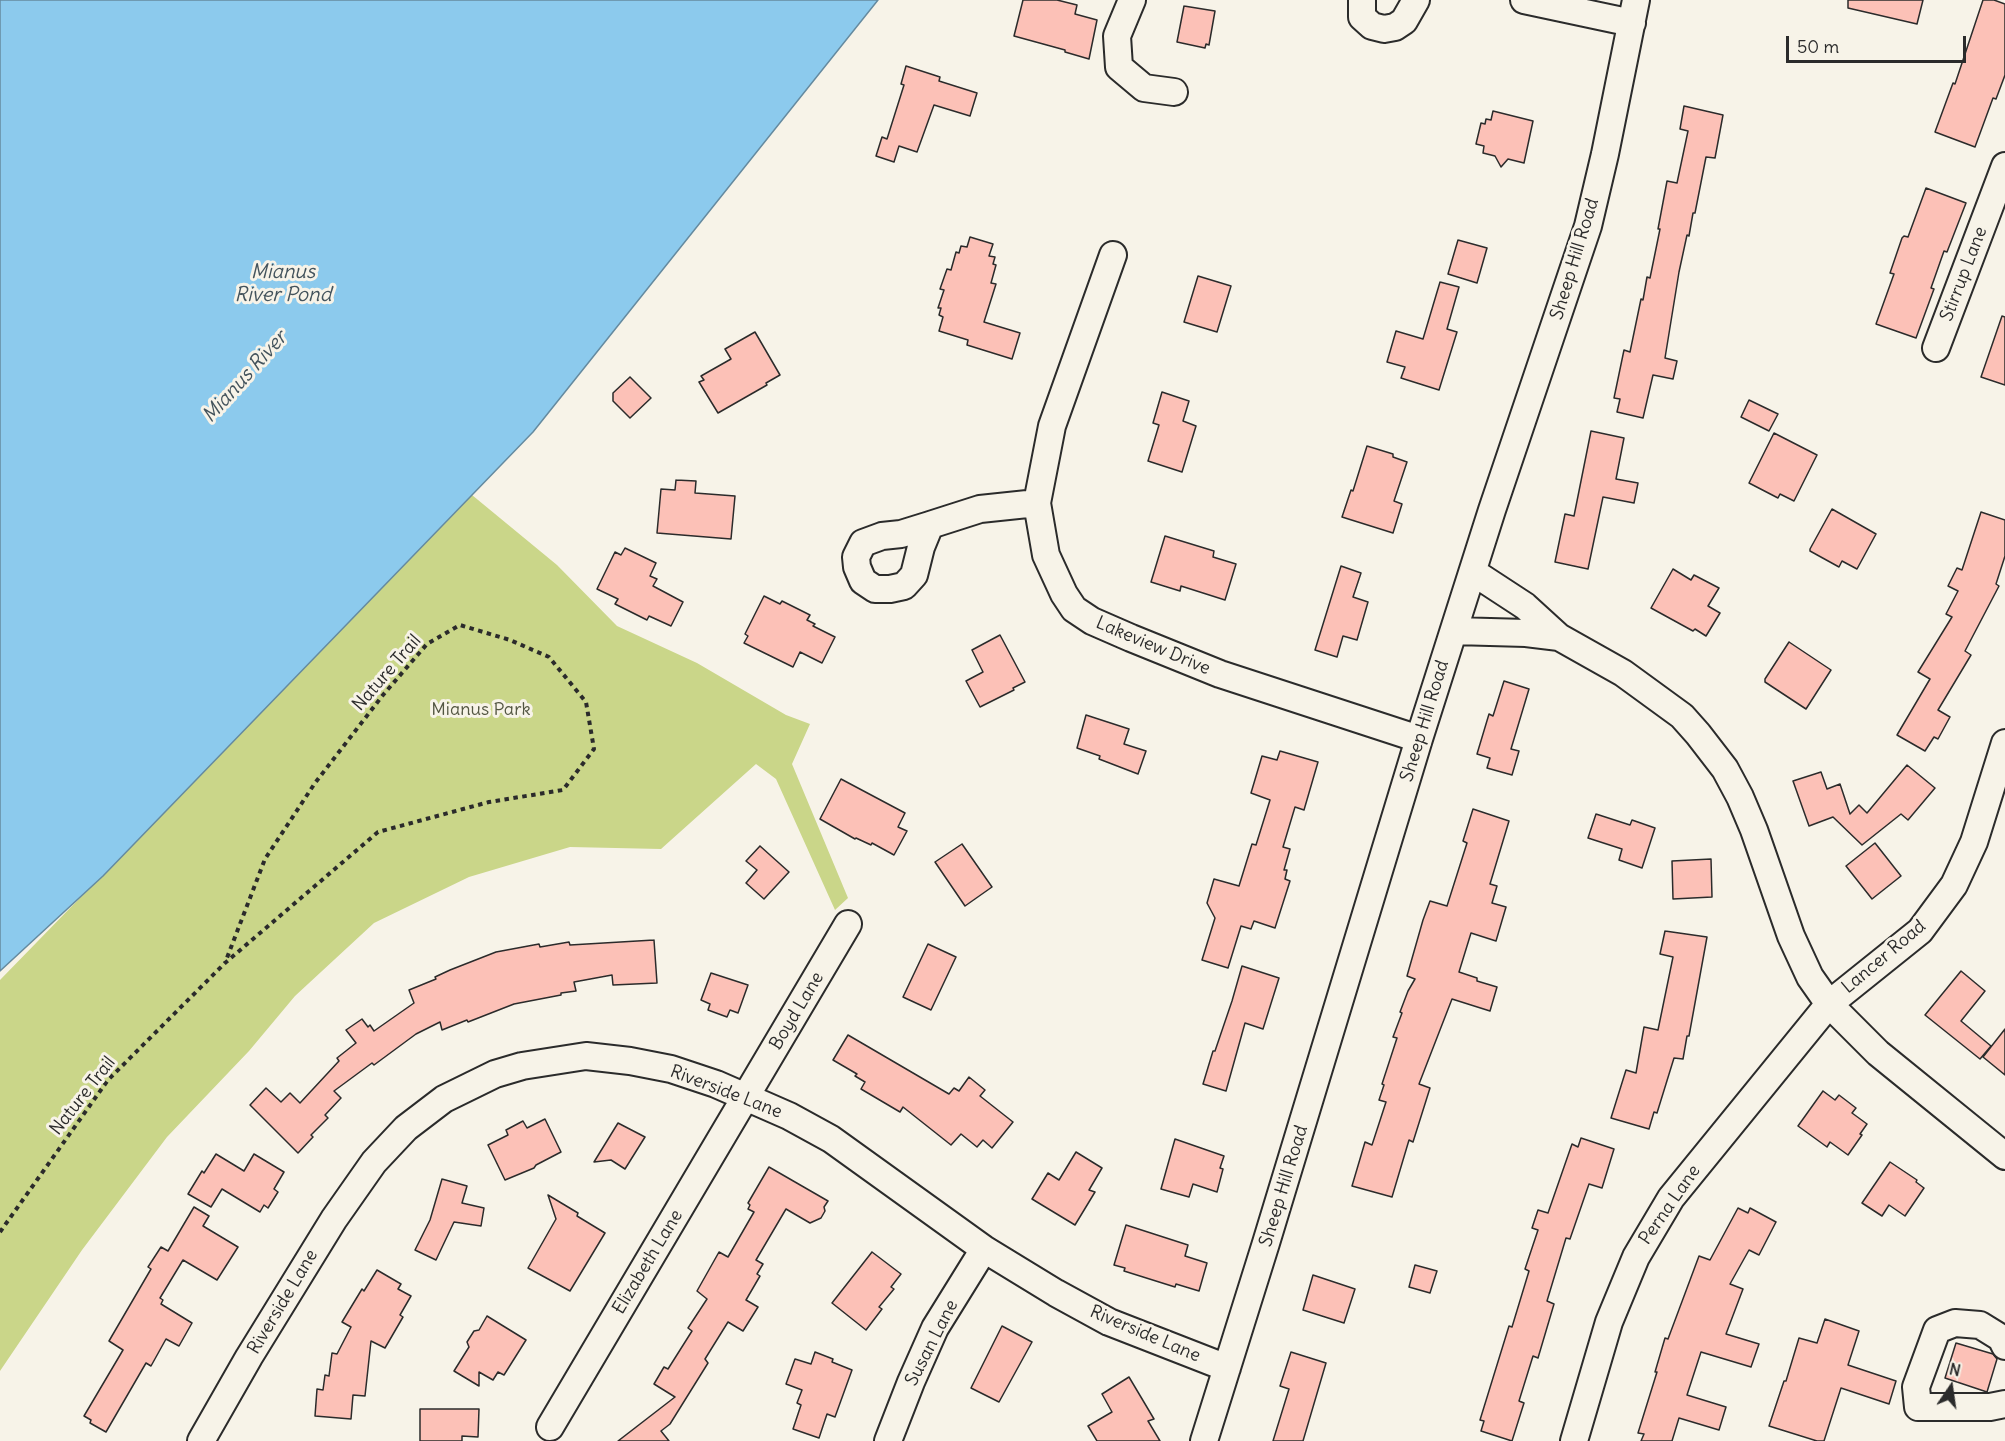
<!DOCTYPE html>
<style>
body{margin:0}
#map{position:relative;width:2005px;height:1441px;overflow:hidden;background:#f7f3e8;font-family:Delius,sans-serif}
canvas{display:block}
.north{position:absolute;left:1921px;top:1357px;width:60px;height:60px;-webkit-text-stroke:4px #f7f3e8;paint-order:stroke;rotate:13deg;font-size:16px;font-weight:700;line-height:24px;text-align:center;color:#2b2b2b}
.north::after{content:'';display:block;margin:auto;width:21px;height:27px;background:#2b2b2b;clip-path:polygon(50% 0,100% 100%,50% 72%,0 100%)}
.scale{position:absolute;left:1786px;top:36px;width:180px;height:27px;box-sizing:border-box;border:3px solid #2b2b2b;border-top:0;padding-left:8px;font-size:18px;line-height:21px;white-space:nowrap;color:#2b2b2b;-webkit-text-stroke:4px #f7f3e8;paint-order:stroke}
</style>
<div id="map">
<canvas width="2005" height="1441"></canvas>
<div class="north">N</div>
<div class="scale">50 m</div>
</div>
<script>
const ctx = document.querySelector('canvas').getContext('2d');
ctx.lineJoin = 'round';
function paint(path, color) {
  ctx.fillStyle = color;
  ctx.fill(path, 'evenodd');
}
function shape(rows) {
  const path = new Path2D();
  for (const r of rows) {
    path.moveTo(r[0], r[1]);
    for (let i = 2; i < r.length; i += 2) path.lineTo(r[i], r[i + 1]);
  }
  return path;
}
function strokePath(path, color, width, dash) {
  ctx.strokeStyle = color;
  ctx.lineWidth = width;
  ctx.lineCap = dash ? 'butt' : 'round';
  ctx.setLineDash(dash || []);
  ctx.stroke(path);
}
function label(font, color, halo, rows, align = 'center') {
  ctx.font = font + ' Delius,sans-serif';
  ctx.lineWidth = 6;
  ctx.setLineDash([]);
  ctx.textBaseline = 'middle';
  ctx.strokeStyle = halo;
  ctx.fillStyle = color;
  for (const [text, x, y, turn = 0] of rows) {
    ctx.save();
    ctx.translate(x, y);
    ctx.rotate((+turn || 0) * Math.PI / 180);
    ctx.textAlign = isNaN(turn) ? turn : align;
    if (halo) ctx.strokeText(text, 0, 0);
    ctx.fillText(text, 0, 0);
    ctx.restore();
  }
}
const green = shape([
 [472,495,557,565,617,626,697,663,786,715,810,724,792,764,848,898,835,910,776,779,756,764,661,849,570,847,469,877,374,923,295,996,249,1051,167,1137,82,1250,0,1371,0,980]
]);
const water = shape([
 [0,0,878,0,533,432,103,876,0,971,0,0]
]);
const building = shape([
 [1023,0,1057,0,1077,5,1075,14,1097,20,1089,59,1065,52,1065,50,1014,36,1023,0],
 [1848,0,1923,0,1917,24,1848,8,1848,0],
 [1983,0,1994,0,2005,4,2005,75,1996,99,1993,98,1975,147,1935,132,1953,83,1955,84,1983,0],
 [1184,6,1215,11,1209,45,1206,44,1205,48,1177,42,1184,6],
 [906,66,940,77,939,81,977,93,970,116,934,105,917,152,899,146,894,162,876,156,882,137,887,139,904,85,901,84,906,66],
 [1684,106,1723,115,1715,158,1706,157,1695,213,1693,213,1689,236,1687,235,1679,272,1665,358,1677,361,1673,379,1653,375,1643,418,1617,412,1620,399,1614,398,1624,350,1630,352,1641,299,1643,300,1647,277,1650,278,1660,229,1658,229,1667,181,1677,183,1688,131,1680,129,1684,106],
 [1493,111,1533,121,1524,163,1508,159,1501,167,1495,156,1483,153,1484,146,1476,144,1481,123,1485,124,1486,119,1491,120,1493,111],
 [1926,188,1966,203,1947,252,1944,251,1931,288,1934,289,1916,338,1876,324,1894,274,1890,273,1902,238,1904,236,1908,237,1926,188],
 [970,237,993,244,989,256,995,257,993,264,996,265,991,283,996,284,984,322,1020,333,1012,359,967,345,968,340,939,331,943,317,939,315,941,308,938,308,944,290,940,289,947,269,951,270,956,252,959,253,961,246,967,247,970,237],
 [1458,240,1487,248,1477,283,1448,274,1458,240],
 [1198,276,1231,286,1217,332,1184,322,1198,276],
 [1440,282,1459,287,1447,329,1457,332,1439,390,1401,378,1405,367,1387,362,1396,331,1423,339,1440,282],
 [2002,316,2005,317,2005,385,1981,377,2002,316],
 [755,332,780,375,766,383,767,385,718,413,699,382,704,380,701,376,731,359,725,349,755,332],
 [630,377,651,398,630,418,613,401,613,393,630,377],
 [1162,392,1189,401,1183,421,1196,426,1182,472,1148,461,1159,425,1153,423,1162,392],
 [1749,400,1778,414,1769,431,1741,417,1749,400],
 [1591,431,1624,438,1616,479,1638,483,1634,503,1603,497,1588,569,1555,562,1565,514,1574,516,1591,431],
 [1774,433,1817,455,1794,501,1780,494,1778,498,1749,483,1774,433],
 [1367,446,1393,454,1393,457,1407,462,1394,501,1402,504,1393,533,1342,517,1351,490,1353,491,1367,446],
 [676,480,696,481,695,493,735,496,731,539,657,533,661,489,675,490,676,480],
 [1832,509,1876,534,1857,569,1842,561,1839,567,1810,551,1810,549,1832,509],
 [1981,512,2005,520,2005,556,1996,584,1999,586,1965,651,1971,655,1938,710,1950,717,1938,739,1934,737,1925,751,1897,735,1930,679,1918,672,1952,617,1946,614,1958,591,1948,586,1957,568,1962,570,1981,512],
 [1165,536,1214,551,1213,557,1236,564,1225,600,1181,586,1180,591,1151,582,1165,536],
 [625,548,656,563,650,576,657,579,653,586,683,602,671,626,649,616,647,620,615,604,618,599,597,589,615,552,621,555,625,548],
 [1341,566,1361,573,1353,597,1368,602,1357,640,1343,636,1337,657,1315,650,1341,566],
 [1673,569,1691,580,1694,575,1719,588,1708,606,1720,613,1706,636,1695,629,1693,631,1651,608,1673,569],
 [764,596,780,604,782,601,810,615,807,620,815,624,813,626,835,637,822,663,800,652,793,667,744,643,748,636,745,634,764,596],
 [1000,635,1025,682,1013,688,1014,690,980,707,966,681,983,672,972,650,1000,635],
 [1789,642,1831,670,1806,709,1765,682,1765,679,1789,642],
 [1504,681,1529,689,1511,749,1519,751,1512,775,1487,768,1490,758,1477,754,1489,714,1493,716,1504,681],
 [1086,715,1129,729,1124,744,1146,751,1138,774,1099,759,1100,756,1077,748,1086,715],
 [1280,751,1318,762,1304,810,1295,807,1283,847,1290,849,1284,870,1287,870,1285,879,1290,881,1275,928,1254,921,1251,929,1241,926,1228,968,1202,960,1215,918,1207,903,1214,879,1239,886,1252,844,1256,845,1270,800,1251,793,1262,756,1277,760,1280,751],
 [1907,765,1935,788,1908,820,1901,814,1862,845,1833,817,1809,826,1793,781,1821,772,1827,789,1840,784,1850,814,1859,805,1867,813,1907,765],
 [841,779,905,813,898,827,907,831,894,855,872,843,871,845,856,838,855,839,820,819,841,779],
 [1473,809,1509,821,1490,884,1497,886,1492,903,1506,907,1496,941,1471,933,1459,972,1477,978,1477,981,1497,987,1490,1011,1452,999,1419,1084,1430,1088,1413,1142,1409,1140,1392,1197,1352,1186,1365,1142,1372,1145,1386,1102,1379,1100,1384,1085,1382,1084,1397,1038,1393,1037,1402,1013,1400,1012,1408,991,1415,979,1407,976,1423,920,1430,901,1447,906,1467,843,1463,841,1473,809],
 [1596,814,1630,825,1632,820,1655,828,1642,868,1619,860,1622,849,1588,838,1596,814],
 [1875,843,1901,876,1872,899,1846,866,1875,843],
 [962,844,992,887,965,906,935,862,962,844],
 [760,846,789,872,764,899,746,883,757,870,746,861,760,846],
 [1711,859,1712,897,1673,899,1672,861,1711,859],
 [1665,931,1707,937,1689,1036,1687,1036,1683,1059,1674,1058,1657,1113,1654,1112,1649,1129,1611,1118,1626,1070,1636,1073,1644,1027,1658,1030,1673,957,1660,954,1665,931],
 [654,940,657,983,613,985,612,975,574,982,576,991,561,993,561,995,514,1004,468,1022,467,1020,442,1030,440,1022,416,1034,374,1065,372,1063,334,1091,341,1098,325,1115,328,1118,311,1135,313,1137,298,1153,250,1105,266,1088,281,1102,290,1093,300,1103,339,1061,337,1058,356,1043,346,1030,362,1019,368,1027,370,1025,374,1031,414,1003,409,990,436,979,435,977,450,970,496,952,539,944,540,947,569,942,570,945,654,940],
 [928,944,956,957,931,1010,903,997,928,944],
 [1242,966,1279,978,1263,1029,1245,1023,1226,1091,1203,1084,1213,1051,1215,1051,1232,1001,1242,966],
 [1961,971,1985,991,1961,1021,1991,1046,1980,1059,1925,1015,1961,971],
 [711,973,748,985,738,1013,730,1010,727,1017,708,1010,710,1004,701,1000,711,973],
 [2005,1029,2005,1075,1983,1057,2005,1029],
 [848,1035,949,1094,954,1088,959,1091,969,1077,985,1090,980,1096,1013,1122,992,1148,983,1140,977,1147,961,1134,951,1145,903,1107,900,1112,861,1089,865,1082,855,1076,857,1074,833,1060,848,1035],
 [1823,1091,1835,1100,1839,1095,1856,1108,1852,1113,1867,1124,1860,1134,1862,1135,1848,1155,1830,1142,1827,1147,1798,1126,1823,1091],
 [545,1119,561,1152,536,1165,534,1168,505,1180,488,1145,508,1135,506,1130,523,1121,527,1128,545,1119],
 [618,1123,645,1137,625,1169,611,1160,594,1162,618,1123],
 [1581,1138,1614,1149,1602,1188,1589,1184,1570,1239,1566,1238,1547,1301,1554,1304,1538,1358,1533,1356,1519,1401,1524,1403,1512,1441,1481,1431,1484,1421,1480,1420,1509,1326,1512,1327,1529,1271,1525,1269,1538,1230,1532,1228,1538,1210,1548,1213,1572,1144,1578,1147,1581,1138],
 [1175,1139,1224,1156,1220,1168,1223,1169,1217,1192,1193,1184,1189,1197,1161,1189,1175,1139],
 [1076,1152,1102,1168,1089,1190,1095,1192,1075,1225,1032,1199,1048,1173,1059,1180,1076,1152],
 [216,1154,244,1171,254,1154,284,1172,274,1189,278,1192,268,1208,264,1205,260,1212,222,1189,211,1207,188,1194,202,1171,204,1173,216,1154],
 [1890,1162,1917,1180,1916,1182,1924,1188,1905,1216,1889,1205,1882,1216,1862,1203,1890,1162],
 [769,1167,828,1201,824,1207,825,1211,821,1218,810,1223,786,1209,756,1260,763,1264,757,1274,760,1276,746,1300,758,1307,743,1331,728,1322,705,1359,708,1363,670,1424,661,1431,669,1441,618,1441,675,1397,654,1384,664,1367,668,1369,692,1331,688,1328,707,1299,697,1291,719,1252,728,1257,754,1212,748,1209,750,1205,748,1203,769,1167],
 [442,1179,467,1186,462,1203,484,1208,481,1226,454,1222,436,1260,415,1250,430,1220,442,1179],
 [548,1195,578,1213,577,1216,605,1233,570,1291,528,1268,556,1219,548,1195],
 [194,1207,209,1216,203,1226,238,1247,217,1280,183,1260,160,1298,163,1300,161,1304,192,1323,179,1346,166,1339,151,1366,146,1363,106,1432,90,1423,91,1420,84,1416,123,1350,109,1341,151,1269,148,1267,161,1247,168,1251,194,1207],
 [1738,1208,1748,1213,1750,1208,1776,1222,1759,1255,1749,1250,1730,1284,1743,1289,1726,1334,1759,1344,1751,1367,1701,1352,1687,1395,1726,1407,1719,1430,1679,1418,1672,1441,1641,1441,1644,1434,1638,1433,1657,1372,1655,1372,1665,1338,1668,1339,1699,1256,1710,1260,1738,1208],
 [1126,1225,1188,1245,1185,1256,1207,1263,1199,1291,1176,1284,1175,1287,1124,1271,1125,1268,1114,1265,1126,1225],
 [872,1252,901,1274,891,1287,894,1289,879,1307,882,1309,866,1330,832,1303,872,1252],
 [1415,1265,1437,1271,1430,1293,1409,1287,1415,1265],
 [377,1270,401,1284,398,1289,411,1296,400,1315,403,1317,385,1348,371,1341,365,1396,353,1395,351,1419,315,1416,317,1389,323,1390,325,1375,329,1376,332,1353,337,1354,351,1327,342,1322,362,1289,364,1291,377,1270],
 [1313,1275,1355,1289,1344,1323,1303,1310,1313,1275],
 [487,1316,526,1340,504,1375,498,1372,493,1380,479,1372,479,1386,454,1371,469,1347,467,1342,474,1331,479,1330,487,1316],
 [1825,1319,1859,1331,1848,1365,1896,1381,1889,1404,1841,1388,1824,1441,1817,1441,1769,1426,1784,1381,1786,1381,1799,1338,1817,1343,1825,1319],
 [1002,1326,1032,1342,999,1402,971,1388,1002,1326],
 [1956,1343,1993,1354,1997,1359,1987,1392,1945,1378,1956,1343],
 [815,1352,833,1359,832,1362,852,1370,835,1417,827,1414,819,1438,793,1429,801,1405,797,1403,802,1390,786,1384,795,1359,811,1364,815,1352],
 [1291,1352,1326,1363,1303,1441,1273,1441,1289,1389,1280,1386,1291,1352],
 [1129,1377,1154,1419,1148,1421,1160,1441,1097,1441,1088,1426,1112,1412,1102,1394,1129,1377],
 [420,1409,479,1409,478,1437,462,1436,462,1441,420,1441,420,1409]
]);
const path = shape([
 [0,1232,108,1080,225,963,378,832,489,802,563,790,594,749,586,702,549,657,510,640,460,625,427,644,383,695,315,783,265,859,225,963]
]);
const minor = shape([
 [1132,0,1117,36,1119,67,1144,88,1174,92],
 [1362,0,1362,17,1372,26,1384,29,1395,27,1404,21,1416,0],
 [1524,0,1632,23],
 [1113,255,1052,426,1037,503,1046,555,1064,594,1074,609,1092,621,1131,638,1220,674,1419,739],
 [1936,348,2005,166],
 [930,525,901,534,882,536,863,543,856,557,857,567,863,581,875,589,890,589,904,586,914,575,921,547,930,525,980,509,1037,503],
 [1473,572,1525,606,1559,637,1623,673,1682,716,1698,734,1725,769,1740,797,1754,830,1791,936,1810,977,1829,1004,1878,1053,2005,1156],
 [1454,631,1526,633,1559,637],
 [2005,1346,2001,1338,1980,1325,1955,1323,1937,1330,1916,1387,1918,1407,1990,1407,2005,1404],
 [550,1427,848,924],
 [201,1441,249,1357,334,1219,374,1162,406,1128,444,1099,495,1074,522,1066,586,1056,630,1061,671,1069,716,1084,789,1116,831,1139,984,1249,1056,1293,1109,1322,1227,1368],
 [888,1441,911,1382,935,1328,984,1249],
 [1204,1441,1266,1243,1419,739,1492,510,1588,226,1605,154,1636,0],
 [1574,1441,1609,1322,1636,1257,1671,1198,1829,1004,1920,931,1954,885,1974,842,2005,743]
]);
const streetNames = [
 ["Sheep Hill Road",1575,259,-73],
 ["Stirrup Lane",1964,274,-69],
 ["Lakeview Drive",1153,646,23],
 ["Nature Trail",387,673,-49],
 ["Sheep Hill Road",1425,721,-73],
 ["Lancer Road",1884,957,-40],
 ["Boyd Lane",797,1011,-59],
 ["Riverside Lane",726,1092,21],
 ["Nature Trail",83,1096,-52],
 ["Sheep Hill Road",1284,1186,-73],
 ["Perna Lane",1670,1205,-55],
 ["Elizabeth Lane",648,1262,-59],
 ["Riverside Lane",283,1302,-59],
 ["Riverside Lane",1145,1334,23],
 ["Susan Lane",932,1343,-63]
];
const parkNames = [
 ["Mianus Park",481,710]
];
const waterNames = [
 ["Mianus",283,272],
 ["River Pond",283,295],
 ["Mianus River",245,377,-48]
];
paint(green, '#cad689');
paint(water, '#8ccaed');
strokePath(water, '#658a9f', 1.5);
paint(building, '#fcc1b7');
strokePath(building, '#2b2b2b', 1.5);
strokePath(minor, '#2b2b2b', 30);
strokePath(path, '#2b2b2b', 4, [4.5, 4.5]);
strokePath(minor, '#f7f3e8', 26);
label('18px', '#2b2b2b', '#f7f3e8', streetNames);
label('18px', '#535642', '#f7f3e8', parkNames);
label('italic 20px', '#43535c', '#f7f3e8', waterNames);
</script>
